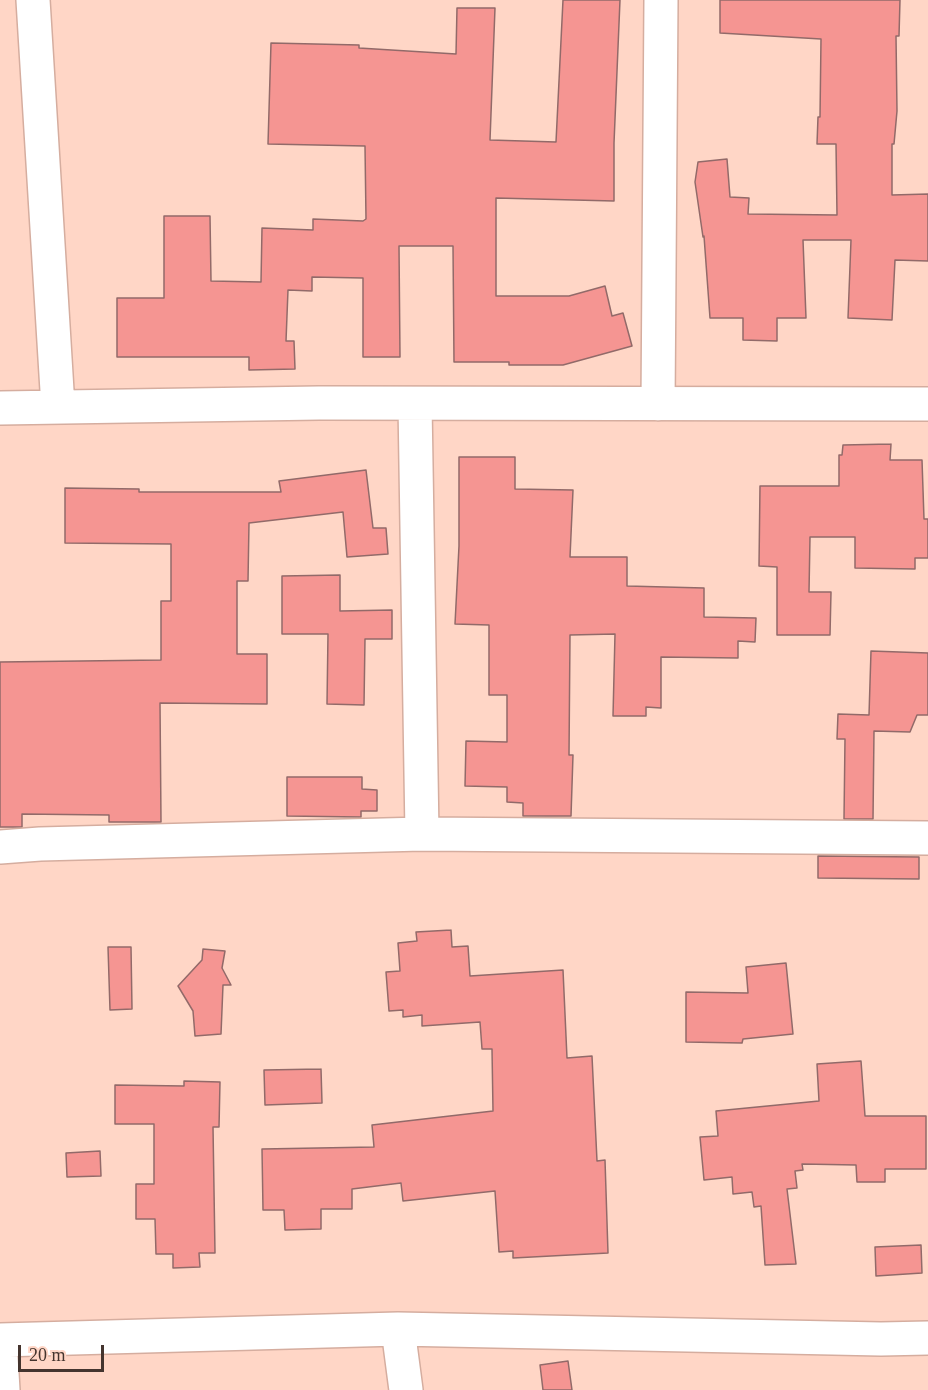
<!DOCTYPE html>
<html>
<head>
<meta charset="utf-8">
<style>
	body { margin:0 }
	#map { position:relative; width:928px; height:1390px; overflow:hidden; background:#ffd6c6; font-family:Georgia,serif }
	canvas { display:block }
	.scale { position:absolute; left:18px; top:1345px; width:86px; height:27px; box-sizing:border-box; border:3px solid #44342e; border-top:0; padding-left:8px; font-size:18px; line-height:21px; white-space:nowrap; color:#44342e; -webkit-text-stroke:4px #ffd6c6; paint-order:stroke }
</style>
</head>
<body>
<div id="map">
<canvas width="928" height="1390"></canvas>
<div class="scale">20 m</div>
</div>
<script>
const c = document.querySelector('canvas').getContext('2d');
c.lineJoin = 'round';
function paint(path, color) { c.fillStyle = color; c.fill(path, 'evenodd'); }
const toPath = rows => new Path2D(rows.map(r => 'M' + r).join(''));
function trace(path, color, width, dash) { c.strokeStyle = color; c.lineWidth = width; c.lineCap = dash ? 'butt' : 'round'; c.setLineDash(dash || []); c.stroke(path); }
const building = toPath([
	[563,0,620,0,614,143,614,201,496,198,496,296,569,296,605,286,612,316,623,313,632,346,563,365,509,365,509,362,454,362,453,246,399,246,400,357,363,357,363,278,312,277,312,291,288,290,286,341,294,341,295,369,249,370,249,357,117,357,117,298,164,298,164,216,210,216,211,281,261,282,262,228,313,230,313,219,363,221,366,219,365,146,268,144,271,43,359,45,359,48,456,54,457,8,495,8,490,140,556,142,563,0],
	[720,0,900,0,899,36,896,36,897,111,894,144,892,144,892,195,928,194,928,261,895,260,892,320,848,318,851,240,803,240,806,318,777,318,777,341,743,340,743,318,710,318,704,236,703,237,695,182,698,162,727,159,730,197,749,198,748,214,837,215,836,144,817,144,818,117,820,117,821,39,720,33,720,0],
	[891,444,890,460,922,460,924,519,928,519,928,558,915,558,915,569,855,568,855,537,810,537,809,592,831,592,830,635,777,635,777,567,759,566,760,486,839,486,839,455,842,455,843,445,891,444],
	[459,457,515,457,515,489,573,490,570,557,627,557,627,586,704,588,704,617,756,618,755,642,738,641,738,658,661,657,661,708,646,707,646,716,613,716,615,634,570,635,569,755,573,755,571,816,523,816,523,803,507,802,507,787,465,786,466,741,507,742,507,695,489,695,489,625,455,624,459,546,459,457],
	[366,470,373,528,386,528,388,554,347,557,343,512,249,523,248,581,237,581,237,654,267,654,267,704,160,703,161,822,109,822,109,815,22,814,22,827,0,827,0,662,161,660,161,601,171,601,171,544,65,543,65,488,139,489,139,492,281,492,279,481,366,470],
	[340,575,340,611,392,610,392,639,365,639,364,705,327,704,328,634,282,634,282,576,340,575],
	[871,651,928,653,928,715,917,715,910,732,874,731,873,819,844,819,845,739,837,739,838,714,869,715,871,651],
	[287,777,362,777,362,789,377,790,377,811,361,811,361,817,287,816,287,777],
	[818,856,919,857,919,879,818,878,818,856],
	[451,930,452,947,468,946,470,976,563,970,567,1058,592,1056,597,1161,605,1160,608,1253,513,1258,513,1251,499,1252,495,1191,403,1201,401,1183,352,1189,352,1209,321,1209,321,1229,285,1230,284,1210,263,1210,262,1149,374,1147,372,1125,493,1111,492,1049,482,1049,480,1022,422,1026,422,1015,403,1017,403,1010,389,1011,386,972,400,971,398,943,417,941,416,932,451,930],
	[108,947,131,947,132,1009,110,1010,108,947],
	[203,949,225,951,222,968,231,985,223,985,221,1034,195,1036,193,1011,178,986,202,960,203,949],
	[786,963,793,1034,743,1039,742,1043,686,1042,686,992,748,993,746,967,786,963],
	[861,1061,865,1116,926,1116,926,1169,885,1169,885,1182,857,1182,856,1165,802,1164,803,1170,795,1171,797,1188,787,1189,796,1264,765,1265,761,1206,754,1207,752,1192,733,1194,732,1177,704,1180,700,1137,718,1136,716,1111,819,1101,817,1064,861,1061],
	[321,1069,322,1103,265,1105,264,1070,321,1069],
	[184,1081,220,1082,219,1127,213,1127,215,1253,199,1253,200,1267,173,1268,173,1254,156,1254,155,1219,136,1219,136,1184,154,1184,154,1124,115,1124,115,1085,184,1086,184,1081],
	[100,1151,101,1176,67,1177,66,1153,100,1151],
	[921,1245,922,1273,876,1276,875,1247,921,1245],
	[568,1361,572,1390,543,1390,540,1365,568,1361]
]);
const minor = toPath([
	[33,0,58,407],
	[415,404,422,834],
	[658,404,661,0],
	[0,408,319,403,928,404],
	[0,847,40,844,422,834,928,838],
	[398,1329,406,1390],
	[0,1340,398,1329,881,1339,928,1338],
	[0,1340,3,1390]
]);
paint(building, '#f59592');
trace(building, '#926a69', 1.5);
trace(minor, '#d5ad9f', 36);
trace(minor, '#fff', 33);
</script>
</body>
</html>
